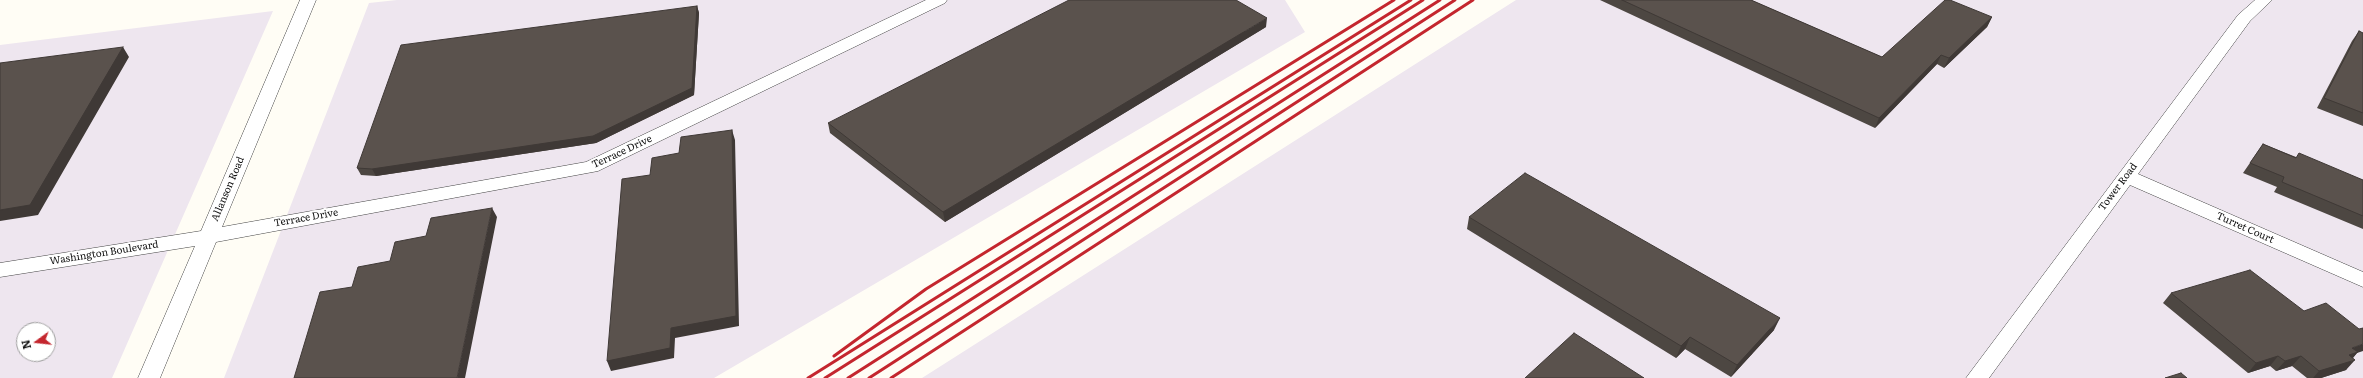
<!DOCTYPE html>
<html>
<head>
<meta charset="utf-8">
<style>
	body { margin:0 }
	#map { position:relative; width:2363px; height:378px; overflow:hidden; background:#fffdf5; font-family:Literata,serif }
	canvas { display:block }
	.north { position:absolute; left:16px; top:322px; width:40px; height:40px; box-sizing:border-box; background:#fff; border:1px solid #a0a0a0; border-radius:50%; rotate:255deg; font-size:11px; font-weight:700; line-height:16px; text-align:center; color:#111 }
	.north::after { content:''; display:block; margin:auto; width:14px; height:18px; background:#c4262e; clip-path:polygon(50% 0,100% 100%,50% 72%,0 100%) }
</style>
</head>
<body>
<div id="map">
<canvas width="2363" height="378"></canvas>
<div class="north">N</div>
</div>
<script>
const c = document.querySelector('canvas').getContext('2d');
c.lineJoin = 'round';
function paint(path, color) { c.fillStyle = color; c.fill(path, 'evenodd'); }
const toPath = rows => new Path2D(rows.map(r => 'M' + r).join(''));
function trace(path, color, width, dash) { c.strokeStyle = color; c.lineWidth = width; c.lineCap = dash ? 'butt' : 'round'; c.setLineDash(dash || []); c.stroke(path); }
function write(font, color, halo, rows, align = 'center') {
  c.font = font + ' Literata,serif'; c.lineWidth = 4; c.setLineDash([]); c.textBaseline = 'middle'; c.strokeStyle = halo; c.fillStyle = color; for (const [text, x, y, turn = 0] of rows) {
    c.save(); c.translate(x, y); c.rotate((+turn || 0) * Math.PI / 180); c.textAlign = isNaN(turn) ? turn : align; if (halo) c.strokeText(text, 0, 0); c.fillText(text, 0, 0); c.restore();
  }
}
const industrial = toPath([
	[397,0,1285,0,1305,32,714,378,224,378,369,3],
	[1516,0,2363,0,2363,378,922,378],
	[273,11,112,378,0,378,0,45],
	[24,330,48,330,48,354,24,354]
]);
const minor = toPath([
	[300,0,316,0,222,227,586,162,926,0,947,0,945,3,598,171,216,242,160,378,138,378,195,246,0,277,0,263,201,231,300,0],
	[2255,0,2272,0,2250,21,2138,174,2363,272,2363,287,2130,185,1989,378,1966,378,2238,15,2255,0]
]);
const rail = toPath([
	[834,356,926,289,1394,0],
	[808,378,1411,0],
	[825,378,1423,0],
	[848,378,1440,0],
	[869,378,1455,0],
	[891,378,1473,0]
]);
const wall = toPath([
	[1600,0,1751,0,1882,57,1992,17,1987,27,1944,68,1937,64,1875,128],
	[697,6,699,13,694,95,596,143,376,176,361,175,357,168],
	[1266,27,945,222,830,133,828,123],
	[2359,31,2363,33,2363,126,2317,108,2352,41],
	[2263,144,2296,157,2363,180,2363,229,2274,192,2277,187,2243,173],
	[1469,217,1774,330,1731,377,1685,349,1676,358,1467,229],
	[2171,293,2357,353,2353,358,2346,370,2321,378,2307,378,2292,366,2276,371,2270,366,2248,373,2163,303]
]);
const shadedWall = toPath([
	[697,6,699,13,694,95,596,143,376,176,372,169],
	[1992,17,1987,27,1944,68,1949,58],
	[1267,18,1266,27,945,222,943,212],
	[123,47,129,57,38,215,0,221,0,210],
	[1941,55,1937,64,1875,128,1879,118],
	[732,130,735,140,739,326,675,338,674,358,611,371,607,361,671,328],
	[492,208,497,217,465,378,457,378],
	[1780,318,1774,330,1731,377,1737,365],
	[1690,337,1685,349,1676,358,1681,346],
	[2363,344,2363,351,2357,353,2349,362,2355,360,2346,370,2321,378,2313,378,2319,371,2352,348],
	[2278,356,2270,366,2248,373,2256,363],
	[2301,356,2292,366,2276,371,2285,361]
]);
const building = toPath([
	[1069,0,1236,0,1267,18,943,212,828,123,1069,0],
	[1622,0,1751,0,1882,57,1945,0,1950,0,1992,17,1949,58,1941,55,1879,118,1622,0],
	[697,6,692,88,593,136,372,169,357,168,401,45,697,6],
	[2359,31,2363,33,2363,113,2324,98,2359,31],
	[123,47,30,205,0,210,0,63,123,47],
	[732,130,736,316,671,328,670,348,607,361,622,179,650,175,652,158,679,153,681,137,732,130],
	[2263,144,2296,158,2299,153,2363,180,2363,216,2282,182,2284,177,2250,163,2263,144],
	[1525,173,1780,318,1737,365,1690,337,1681,346,1469,217,1525,173],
	[492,208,457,378,294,378,320,292,352,287,358,267,390,261,395,242,426,236,431,218,492,208],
	[2250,270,2304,311,2326,303,2359,329,2363,328,2363,344,2352,348,2358,352,2349,355,2355,360,2319,371,2301,356,2285,361,2278,356,2256,363,2171,293,2250,270],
	[1574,333,1644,378,1525,378,1574,333],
	[2181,373,2187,378,2165,378,2181,373]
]);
const streetNames = [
	["Terrace Drive",622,152,-25],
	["Tower Road",2118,187,-53],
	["Allanson Road",228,189,-67],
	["Terrace Drive",306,218,-10],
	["Turret Court",2245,228,24],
	["Washington Boulevard",104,253,-9]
];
paint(industrial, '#eee6ef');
trace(minor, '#444', 1);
paint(minor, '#fff');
trace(rail, '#c4262e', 3);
paint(wall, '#4d4742');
paint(shadedWall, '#3f3936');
paint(building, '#5a524d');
trace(building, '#3f3936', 1);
write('10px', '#111', '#fff', streetNames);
</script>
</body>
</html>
